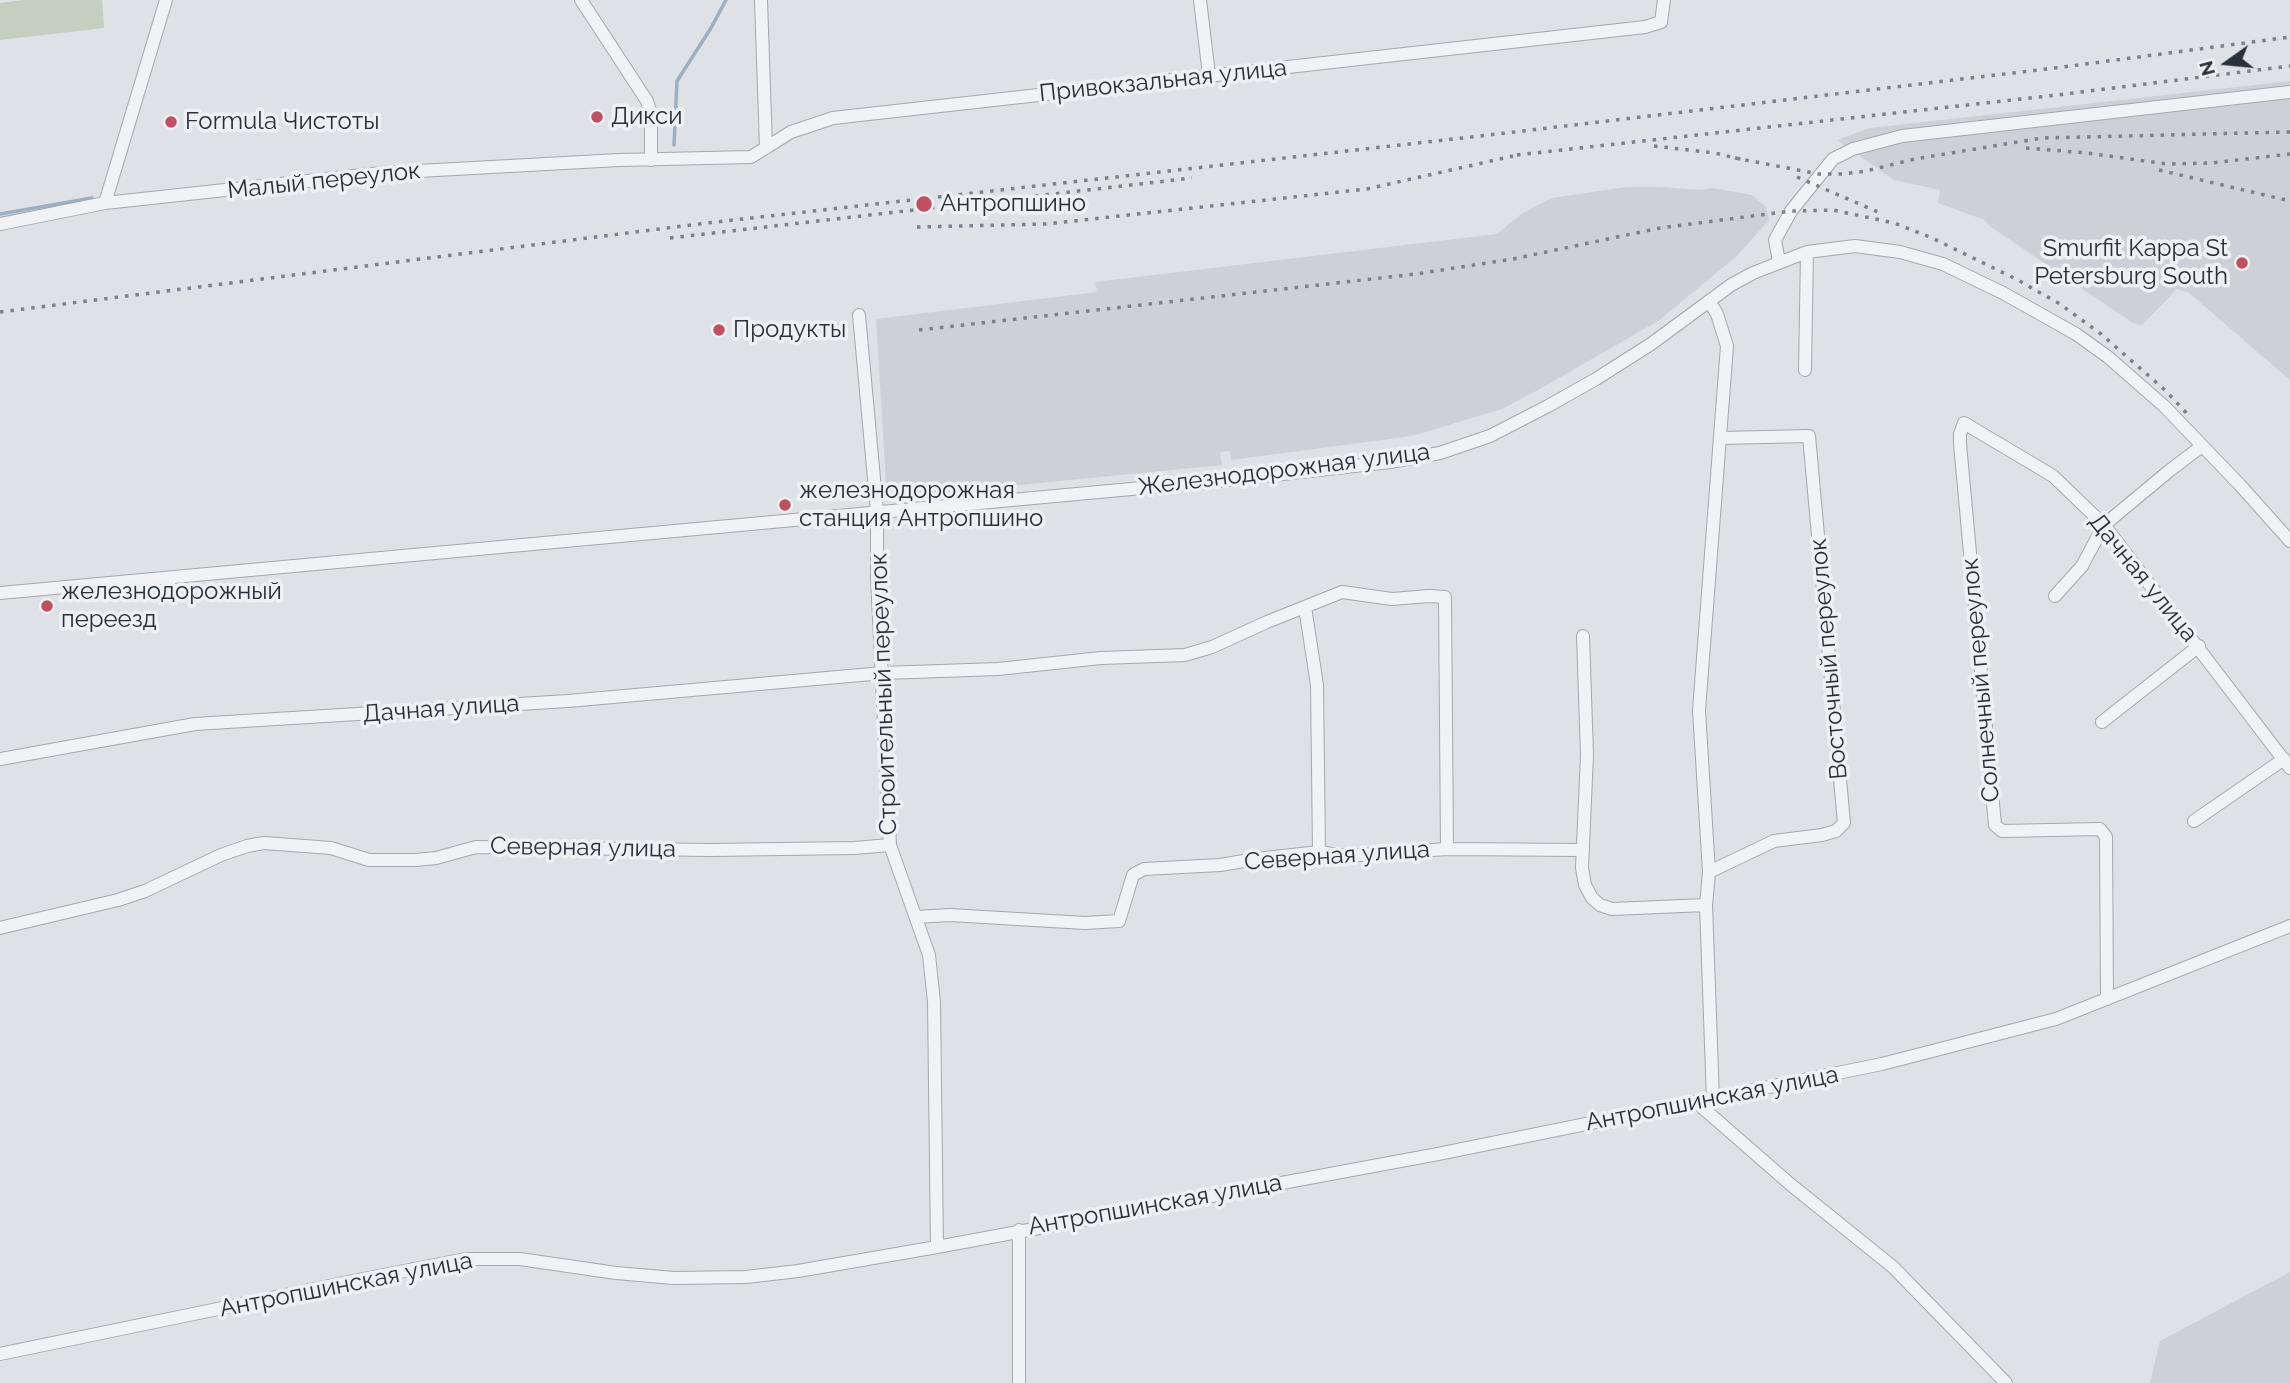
<!DOCTYPE html>
<html>
<head>
<meta charset="utf-8">
<style>
	body { margin:0 }
	#map { position:relative; width:2290px; height:1383px; overflow:hidden; background:#dee1e6; font-family:Raleway,sans-serif }
	canvas { display:block }
	.north { position:absolute; left:2192px; top:28px; width:70px; height:70px; -webkit-text-stroke:5px #eef0f4; paint-order:stroke; rotate:255deg; font-size:19px; font-weight:700; line-height:28px; text-align:center; color:#29303b }
	.north::after { content:''; display:block; margin:auto; width:24px; height:32px; background:#29303b; clip-path:polygon(50% 0,100% 100%,50% 72%,0 100%) }
</style>
</head>
<body>
<div id="map">
<canvas width="2290" height="1383"></canvas>
<div class="north">N</div>
</div>
<script>
const c = document.querySelector('canvas').getContext('2d');
c.lineJoin = 'round';
function paint(path, color) { c.fillStyle = color; c.fill(path, 'evenodd'); }
const toPath = rows => new Path2D(rows.map(r => 'M' + r).join(''));
function trace(path, color, width, dash) { c.strokeStyle = color; c.lineWidth = width; c.lineCap = dash ? 'butt' : 'round'; c.setLineDash(dash || []); c.stroke(path); }
function write(font, color, halo, rows, align = 'center') {
  c.font = font + ' Raleway,sans-serif'; c.lineWidth = 7; c.setLineDash([]); c.textBaseline = 'middle'; c.strokeStyle = halo; c.fillStyle = color; for (const [text, x, y, turn = 0] of rows) {
    c.save(); c.translate(x, y); c.rotate((+turn || 0) * Math.PI / 180); c.textAlign = isNaN(turn) ? turn : align; if (halo) c.strokeText(text, 0, 0); c.fillText(text, 0, 0); c.restore();
  }
}
const built = toPath([
	[2290,81,2290,380,2188,292,2177,289,2142,325,2133,323,1988,225,1985,220,1938,203,1940,190,1894,180,1837,140,1870,128],
	[1626,187,1661,187,1699,190,1713,188,1752,195,1766,207,1769,220,1737,256,1658,321,1538,390,1502,409,1412,436,1231,460,1230,451,1220,452,1222,465,899,497,886,482,876,319,1097,292,1095,282,1497,234,1521,214,1552,198],
	[2290,1272,2290,1383,2150,1383,2160,1341]
]);
const green = toPath([
	[23,0,102,0,104,28,0,40,0,3]
]);
const stream = toPath([
	[674,145,677,81,711,28,726,0],
	[0,214,92,198]
]);
const minor = toPath([
	[581,0,647,101,651,114,651,160],
	[761,0,766,148],
	[1200,0,1209,75],
	[105,203,166,0],
	[0,224,105,203,382,173,619,160,751,157,791,132,833,118,1645,27,1661,22,1664,0],
	[1779,261,1775,240,1791,211,1833,159,1853,149,1902,136,2290,92],
	[1709,301,1717,314,1727,346,1699,710,1709,872,1706,905,1713,1100],
	[859,315,877,511,877,578,890,845,929,955,934,1002,937,1247],
	[1805,370,1807,252],
	[0,593,1229,480,1390,462,1440,453,1490,436,1548,406,1596,379,1651,344,1731,285,1753,273,1807,252,1855,246,1900,252,1943,264,2003,293,2076,334,2108,357,2164,406,2240,485,2290,541],
	[2055,596,2082,566,2104,525,2169,471,2202,446],
	[1305,607,1317,685,1319,852],
	[1583,636,1587,755,1582,868,1585,885,1592,898,1600,905,1612,909,1706,905],
	[2102,722,2199,646],
	[0,759,195,724,568,701,883,673,998,669,1101,658,1185,655,1212,647,1267,622,1342,592,1392,599,1429,596,1445,597,1447,849],
	[2194,821,2284,759],
	[1709,872,1774,841,1822,835,1836,831,1844,823,1809,436,1721,438],
	[916,917,950,915,1085,923,1119,921,1133,875,1144,869,1220,865,1256,859,1319,852,1346,856,1447,849,1583,850],
	[0,928,118,900,145,891,221,855,247,846,264,843,331,848,369,860,415,860,436,858,476,847,711,850,854,848,890,845],
	[2107,999,2106,837,2100,829,2002,831,1995,825,1960,444,1960,434,1964,423,2053,476,2104,525,2290,768],
	[1696,1102,1790,1184,1893,1267,2006,1383],
	[1019,1230,1019,1383],
	[0,1354,358,1280,466,1259,520,1259,616,1273,674,1278,746,1277,798,1271,937,1247,1438,1154,1882,1064,2056,1019,2290,926]
]);
const rail = toPath([
	[1654,146,1715,153,1744,160],
	[2026,148,2087,153,2167,164,2211,163,2290,154],
	[1517,155,2057,95,2290,66],
	[1735,158,1819,174,1844,174,1866,171,1915,159,2042,138,2290,132],
	[2159,170,2290,201],
	[1797,177,1878,212],
	[917,227,1046,224,1367,189,1513,156],
	[670,238,1192,178],
	[0,312,707,223,1489,135,2055,68,2290,37],
	[919,330,1416,274,1513,259,1660,228,1791,211,1833,210,1894,223,1930,237,2016,279,2060,304,2101,334,2166,391,2191,418]
]);
const markers = [
	[597,117,7,"#bf5061"],
	[171,122,7,"#bf5061"],
	[924,204,9,"#bf5061"],
	[2242,263,7,"#bf5061"],
	[719,330,7,"#bf5061"],
	[785,505,7,"#bf5061"],
	[47,606,7,"#bf5061"]
];
const streetNames = [
	["Привокзальная улица",1163,81,-6],
	["Малый переулок",324,181,-6],
	["Железнодорожная улица",1284,470,-7],
	["Дачная улица",2143,578,51],
	["Восточный переулок",1829,659,-95],
	["Солнечный переулок",1981,680,-95],
	["Строительный переулок",884,694,-92],
	["Дачная улица",441,709,-4],
	["Северная улица",583,848,1],
	["Северная улица",1337,856,-4],
	["Антропшинская улица",1712,1099,-11],
	["Антропшинская улица",1155,1205,-10],
	["Антропшинская улица",346,1285,-11]
];
const poiNames = [
	["Дикси",611,117],
	["Formula Чистоты",185,122],
	["Антропшино",940,204],
	["Smurfit Kappa St",2228,249,"right"],
	["Petersburg South",2228,277,"right"],
	["Продукты",733,330],
	["железнодорожная",799,491],
	["станция Антропшино",799,519],
	["железнодорожный",61,592],
	["переезд",61,620]
];
paint(built, '#cdd1d7');
paint(green, '#c4cfc0');
trace(stream, '#9dafc3', 3.5);
trace(minor, '#a4a8af', 14);
trace(minor, '#f1f2f5', 12);
trace(rail, '#7a818e', 3.5, [3.5, 7]);
for (const [x, y, r, color] of markers) { const dot = new Path2D(); dot.arc(x, y, r, 0, 2 * Math.PI); c.fillStyle = color; c.fill(dot); trace(dot, '#eef0f4', 2.5); }
write('24px', '#29303b', '#eef0f4', streetNames);
write('24px', '#29303b', '#eef0f4', poiNames, 'left');
</script>
</body>
</html>
